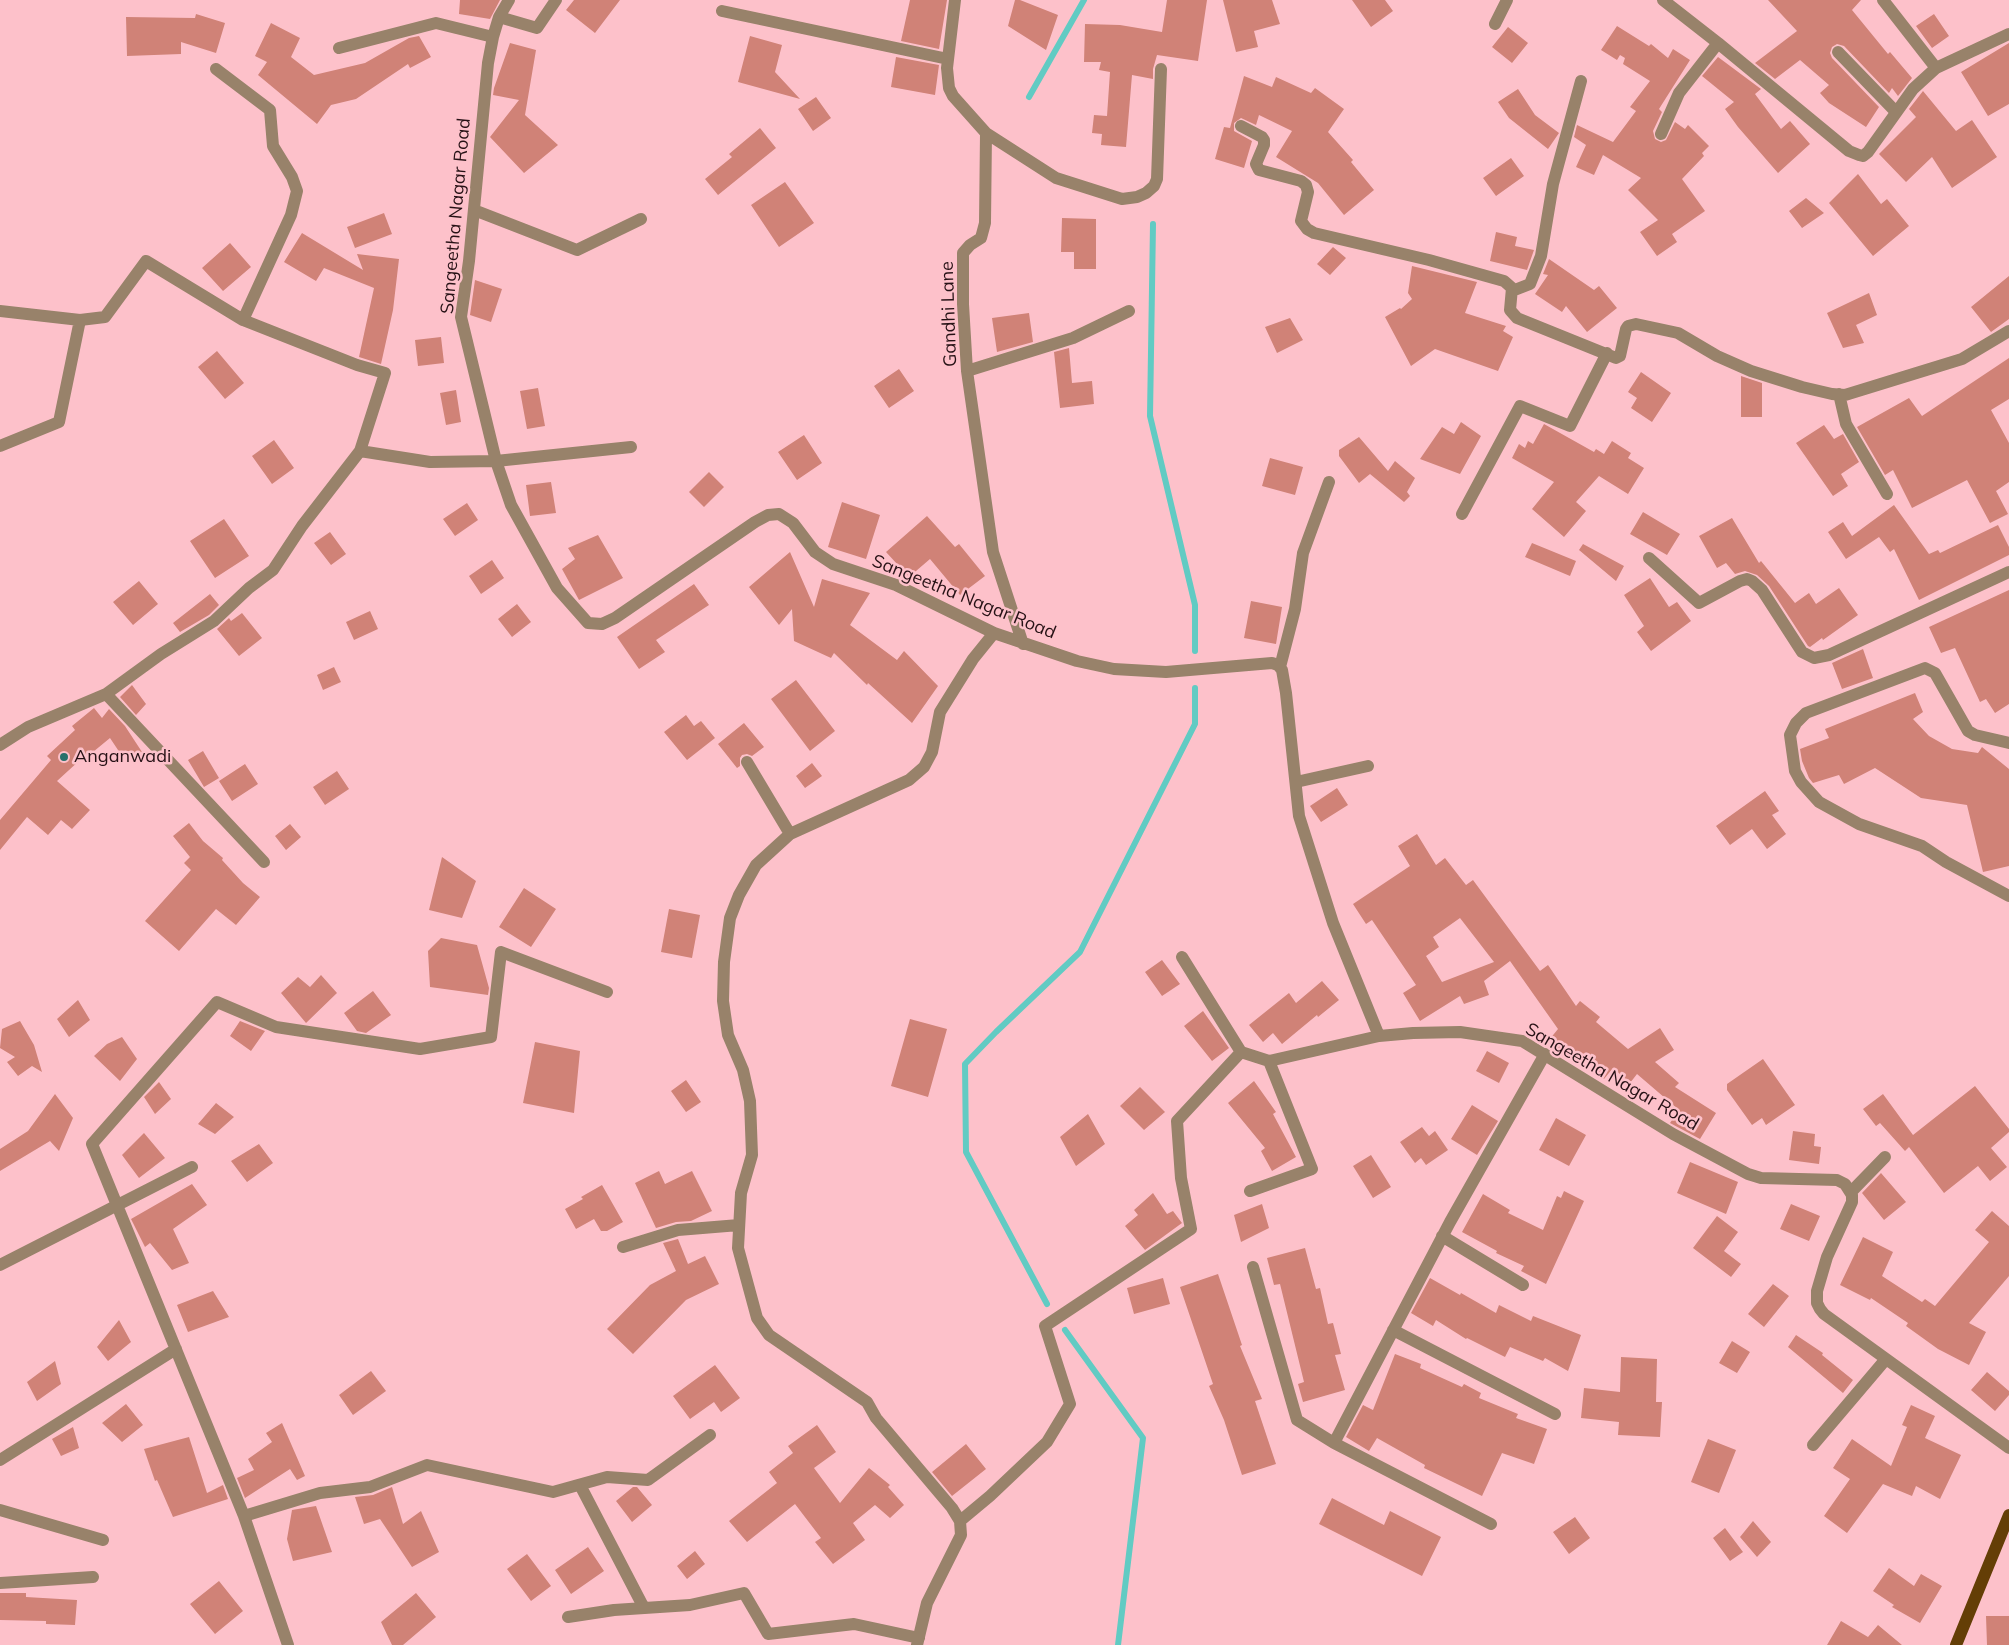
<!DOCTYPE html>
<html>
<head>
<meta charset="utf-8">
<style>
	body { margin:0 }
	canvas { display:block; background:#fdc1ca }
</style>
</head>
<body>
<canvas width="2009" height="1645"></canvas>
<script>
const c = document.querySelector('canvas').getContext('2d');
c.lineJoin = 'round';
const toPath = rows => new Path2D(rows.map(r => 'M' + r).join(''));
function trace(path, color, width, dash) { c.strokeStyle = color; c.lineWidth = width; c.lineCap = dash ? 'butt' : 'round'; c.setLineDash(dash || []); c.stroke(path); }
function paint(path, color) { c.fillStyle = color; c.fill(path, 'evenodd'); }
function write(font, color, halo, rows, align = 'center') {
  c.font = font + ' Mulish,sans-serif'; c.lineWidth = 5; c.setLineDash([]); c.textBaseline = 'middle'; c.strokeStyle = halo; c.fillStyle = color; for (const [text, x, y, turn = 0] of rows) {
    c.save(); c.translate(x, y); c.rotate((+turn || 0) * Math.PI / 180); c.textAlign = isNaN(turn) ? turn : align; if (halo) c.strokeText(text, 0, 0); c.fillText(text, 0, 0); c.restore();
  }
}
const stream = toPath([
	[1029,97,1084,0],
	[1153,224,1150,416,1195,605,1195,651],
	[1047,1304,966,1152,965,1064,996,1032,1080,952,1195,724,1195,688],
	[1065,1330,1143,1438,1118,1645]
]);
const building = toPath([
	[460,0,500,0,490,19,459,14],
	[574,0,620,0,595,33,566,10],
	[910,0,947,0,939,49,901,41],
	[1015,0,1020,0,1058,15,1046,50,1008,26],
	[1167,0,1207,0,1198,61,1157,55,1153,69,1153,79,1132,75,1126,147,1101,145,1102,134,1092,133,1094,115,1107,116,1110,72,1099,70,1101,62,1084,62,1085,24,1120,25,1162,32],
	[1223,0,1272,0,1280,24,1254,31,1258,47,1236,52],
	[1352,0,1385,0,1393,11,1371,27],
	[1768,0,1861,0,1852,10,1888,54,1890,52,1912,78,1898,96,1892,88,1889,93,1844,46,1837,44,1832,47,1830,53,1832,58,1879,107,1866,127,1829,103,1820,93,1829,85,1800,60,1775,79,1755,63,1797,31],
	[196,14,225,23,216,53,181,42,181,54,127,56,126,17,195,18],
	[1934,14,1949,36,1932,48,1916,26],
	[271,23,300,38,291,57,314,75,365,63,409,38,419,36,431,57,410,68,408,64,356,99,331,105,317,124,258,75,267,62,255,56],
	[1617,26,1649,46,1651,44,1668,58,1673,49,1690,60,1659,109,1662,112,1653,131,1655,139,1661,142,1666,140,1675,122,1685,129,1688,125,1709,146,1702,153,1704,156,1682,179,1705,211,1672,234,1677,242,1657,256,1640,232,1658,220,1628,190,1641,178,1603,155,1594,175,1576,167,1586,145,1574,137,1577,125,1613,142,1636,111,1630,107,1650,81,1623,64,1625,58,1620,55,1617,60,1601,50],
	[1508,27,1528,43,1512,63,1492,47],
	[750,36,782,45,775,72,800,99,738,82],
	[510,43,536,50,525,115,558,145,524,173,490,137,519,100,493,95,494,88],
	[2009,43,2009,104,1988,116,1961,72],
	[896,57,939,65,935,95,891,87],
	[1718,57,1761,89,1755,94,1781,129,1790,121,1810,144,1778,173,1738,127,1725,109,1734,102,1702,76],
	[1244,76,1272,87,1276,77,1311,93,1315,88,1344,109,1328,132,1353,160,1351,162,1374,190,1344,215,1318,183,1276,157,1292,131,1259,115,1256,125,1241,118,1234,123,1234,131,1252,141,1244,168,1215,159,1224,127,1230,128],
	[1518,89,1535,115,1559,133,1548,149,1509,118,1498,102],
	[1923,91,1956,131,1972,120,1997,157,1952,188,1932,157,1906,182,1879,154,1916,117,1909,109],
	[816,97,831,118,813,131,798,109],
	[760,128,776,148,718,195,705,179,732,157,729,154],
	[1511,158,1524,176,1496,196,1483,178],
	[1858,174,1881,204,1887,199,1909,226,1873,256,1829,203],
	[785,182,814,223,779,247,751,205],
	[1806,198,1824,213,1802,228,1789,211],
	[384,213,392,234,355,248,347,227],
	[1062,218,1096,219,1096,269,1074,269,1074,252,1061,252],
	[1496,232,1517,237,1515,246,1534,250,1527,270,1490,261],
	[302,233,363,270,357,254,399,259,393,310,381,364,359,357,374,288,324,268,316,281,284,262],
	[230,243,251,267,223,291,202,268],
	[1333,247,1346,258,1330,275,1317,264],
	[1549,259,1594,290,1599,286,1617,308,1587,332,1566,306,1562,312,1535,294,1548,275,1543,274],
	[1412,266,1477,282,1465,313,1506,326,1503,331,1513,337,1498,371,1435,349,1411,366,1385,317,1400,308,1401,309,1412,299,1408,293],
	[2009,276,2009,319,1991,332,1971,307],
	[475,280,502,289,491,322,470,315],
	[1869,293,1877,315,1856,325,1864,343,1843,348,1827,313],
	[1029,313,1033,342,997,352,992,318],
	[1290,318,1303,340,1277,353,1265,327],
	[441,337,444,363,418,366,415,340],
	[1069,348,1072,383,1092,381,1094,404,1060,408,1054,352],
	[217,351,244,383,225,399,198,367],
	[2009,358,2009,399,1991,410,2009,443,2009,482,1996,491,2008,514,1990,523,1967,480,1912,508,1893,470,1885,475,1857,427,1909,398,1922,416],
	[899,369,914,391,889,408,874,386],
	[1641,372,1671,393,1652,422,1631,408,1637,398,1628,392],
	[1741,376,1762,383,1762,417,1741,417],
	[538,388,545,426,527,429,520,391],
	[456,390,461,422,446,425,440,393],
	[1461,422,1481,436,1460,474,1420,459,1442,427,1454,434],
	[1544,424,1594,452,1596,449,1604,454,1612,441,1631,453,1628,458,1644,468,1628,494,1599,476,1576,502,1586,511,1564,537,1532,509,1554,482,1512,458,1519,444,1525,448,1528,441,1533,444],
	[1824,425,1834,439,1843,434,1859,462,1841,474,1848,486,1833,496,1796,443],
	[804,435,822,463,797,480,778,452],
	[1359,437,1388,471,1395,461,1415,478,1407,492,1410,496,1404,502,1370,474,1359,483,1339,456,1339,450],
	[274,440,294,468,272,484,252,456],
	[1270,458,1303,467,1295,495,1262,486],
	[709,472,724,487,704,507,689,492],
	[551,482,556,513,530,516,526,485],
	[842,502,880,515,866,559,828,547],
	[467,503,478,520,455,536,443,519],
	[1894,505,1929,554,1938,550,1940,553,1998,525,2009,547,2009,555,1919,600,1894,549,1890,552,1879,537,1846,559,1828,532,1843,522,1852,536],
	[1643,512,1680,534,1667,555,1630,534],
	[927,516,955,547,959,544,985,576,960,595,930,559,909,577,886,552],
	[1732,518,1759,563,1761,561,1795,603,1809,593,1816,604,1839,588,1858,615,1823,640,1822,638,1810,647,1808,646,1769,586,1757,575,1745,571,1735,574,1726,563,1717,568,1699,536],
	[224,519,249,556,215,578,190,541],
	[330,532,346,554,331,565,314,543],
	[598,535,623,578,579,600,562,569,575,559,568,548],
	[1532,543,1576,561,1570,576,1525,557],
	[1583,544,1624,566,1616,581,1579,550],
	[790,552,814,607,822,579,870,593,850,625,897,660,904,651,938,686,912,723,868,683,867,685,834,653,831,658,794,641,792,609,779,625,749,587],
	[492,560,504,578,481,594,469,576],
	[1650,578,1669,607,1677,602,1691,621,1651,651,1637,632,1644,626,1624,595],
	[139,581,158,604,133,625,113,602],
	[694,584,709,605,656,640,665,652,639,669,617,637],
	[2009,590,2009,704,1995,713,1986,699,1980,702,1955,648,1941,653,1929,627],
	[210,594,219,605,209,615,180,632,173,623],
	[1251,601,1282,607,1276,644,1244,638],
	[517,604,531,622,512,637,498,619],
	[370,611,378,629,354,640,346,622],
	[242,613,262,638,239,656,217,629,229,618,231,621],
	[1863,649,1873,678,1842,689,1832,663],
	[334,667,341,682,323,690,317,675],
	[796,680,835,731,810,751,771,699],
	[132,685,146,704,136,715,120,697],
	[1915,693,1923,712,1913,719,1929,736,1952,749,1978,753,1982,747,2009,769,2009,866,1983,872,1967,805,1921,798,1875,768,1844,784,1839,775,1813,783,1809,778,1802,761,1800,749,1829,738,1825,729],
	[94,708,102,718,109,709,125,726,142,752,126,762,110,738,93,752,91,750,57,781,90,810,72,829,61,820,48,835,27,817,0,850,0,820,51,760,47,756,75,730,72,726],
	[686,715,694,726,701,721,715,738,687,760,664,732],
	[744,723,764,747,752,756,747,754,742,755,740,758,740,766,737,768,718,744],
	[203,751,219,778,204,787,188,760],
	[812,763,822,776,805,788,796,776],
	[245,764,258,784,232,801,219,781],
	[337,771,349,789,325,805,313,787],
	[1337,788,1348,805,1321,822,1310,806],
	[1765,791,1779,811,1772,815,1786,834,1767,849,1752,829,1730,845,1716,826],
	[189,823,203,841,223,858,222,860,243,883,260,897,236,925,216,909,179,951,145,921,191,870,184,863,190,857,173,836],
	[290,824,301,837,286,850,275,836],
	[1417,834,1436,865,1445,858,1466,885,1473,880,1540,971,1548,965,1576,1006,1580,1001,1600,1017,1596,1022,1628,1049,1660,1028,1674,1050,1655,1062,1679,1083,1675,1087,1716,1113,1700,1139,1670,1123,1679,1110,1637,1074,1630,1083,1613,1068,1604,1079,1572,1052,1567,1059,1545,1045,1558,1029,1510,961,1484,981,1489,995,1464,1004,1460,996,1420,1021,1403,993,1416,985,1372,920,1366,924,1353,904,1410,866,1398,846],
	[1460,918,1494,962,1442,982,1426,956,1439,947,1433,937],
	[442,857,476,881,462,918,429,910],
	[524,888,556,909,531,947,499,927],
	[669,909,700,915,692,958,661,952],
	[441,938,477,945,489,988,488,995,430,987,428,951],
	[1162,960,1180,984,1162,996,1145,972],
	[321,975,337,993,306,1023,281,993,298,977,310,987],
	[1322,981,1339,1000,1318,1017,1317,1015,1282,1044,1273,1033,1263,1042,1249,1025,1289,993,1296,1003],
	[373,991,391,1015,366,1033,357,1031,344,1013],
	[78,1000,90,1020,69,1037,57,1019],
	[1203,1011,1229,1048,1212,1061,1184,1026],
	[910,1019,947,1029,928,1097,891,1086],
	[20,1021,34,1045,42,1072,32,1066,18,1076,7,1062,15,1057,0,1048,2,1029],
	[240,1021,265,1031,251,1051,230,1036],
	[122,1037,137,1059,120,1081,94,1056,107,1044],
	[535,1042,580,1051,574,1113,523,1103],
	[1487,1051,1509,1063,1499,1083,1476,1071],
	[1763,1059,1795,1105,1766,1125,1762,1118,1752,1125,1727,1090,1727,1084],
	[686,1080,701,1102,686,1112,671,1091],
	[1254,1081,1276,1112,1273,1114,1296,1157,1272,1171,1261,1151,1265,1148,1228,1103],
	[159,1082,171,1099,155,1114,144,1097],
	[1975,1086,2009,1129,2009,1132,1991,1148,2007,1167,1990,1181,1978,1166,1944,1193,1909,1147,1905,1151,1880,1123,1876,1126,1863,1109,1883,1094,1913,1135],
	[1140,1087,1165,1112,1144,1130,1120,1106],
	[55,1094,73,1118,59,1151,50,1141,0,1171,0,1149,28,1131],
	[216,1103,234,1117,215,1134,198,1124],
	[1472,1105,1498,1121,1477,1155,1451,1139],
	[1088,1114,1105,1144,1076,1166,1060,1137],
	[1556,1118,1586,1135,1569,1166,1539,1150],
	[1422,1127,1429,1136,1435,1131,1448,1150,1426,1165,1421,1158,1415,1163,1400,1142],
	[1793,1131,1815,1134,1814,1146,1821,1147,1819,1164,1789,1160],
	[144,1133,165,1158,139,1178,122,1155],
	[259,1144,273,1163,247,1182,231,1161],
	[1371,1155,1391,1187,1373,1198,1353,1166],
	[1690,1162,1738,1182,1726,1214,1677,1193],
	[659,1171,665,1184,692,1171,712,1211,691,1221,676,1222,656,1228,635,1183],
	[1881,1173,1906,1202,1884,1220,1862,1193],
	[192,1184,207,1205,173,1229,189,1263,172,1270,150,1243,145,1247,131,1219],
	[602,1185,623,1222,607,1231,601,1231,594,1219,576,1229,565,1209,583,1199,581,1197],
	[1564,1191,1584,1201,1546,1284,1521,1271,1524,1266,1496,1253,1497,1251,1462,1232,1483,1194,1510,1210,1508,1213,1543,1230,1557,1196,1561,1198],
	[1153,1193,1167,1214,1173,1211,1182,1223,1145,1250,1125,1226,1138,1215,1134,1210],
	[1262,1204,1269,1228,1241,1242,1234,1215],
	[1791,1204,1820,1216,1809,1241,1780,1229],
	[1992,1211,2009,1226,2009,1276,1969,1323,1986,1332,1969,1365,1938,1349,1906,1326,1908,1323,1871,1298,1870,1300,1840,1285,1863,1237,1893,1252,1882,1276,1922,1302,1925,1299,1935,1306,1989,1242,1975,1230],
	[1717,1216,1738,1232,1724,1251,1741,1264,1731,1277,1693,1248],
	[678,1239,688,1264,705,1256,719,1284,686,1300,633,1354,607,1329,650,1285,676,1271,663,1243],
	[1305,1248,1316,1289,1320,1288,1328,1324,1333,1323,1341,1354,1335,1355,1345,1390,1303,1402,1298,1384,1304,1382,1280,1284,1274,1285,1267,1258],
	[1218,1274,1242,1345,1240,1346,1262,1399,1255,1401,1276,1464,1242,1475,1224,1420,1209,1386,1213,1384,1180,1287],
	[1163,1278,1170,1304,1134,1314,1127,1288],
	[1430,1278,1460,1295,1461,1293,1496,1313,1499,1305,1531,1321,1533,1316,1581,1335,1568,1371,1545,1358,1543,1361,1510,1347,1505,1357,1467,1338,1466,1339,1436,1320,1433,1326,1411,1313],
	[1773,1284,1789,1296,1764,1327,1748,1314],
	[213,1291,229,1317,188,1332,177,1305],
	[119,1320,131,1342,108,1361,97,1347],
	[1796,1335,1823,1353,1822,1355,1853,1380,1843,1393,1788,1347],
	[1732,1341,1750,1352,1737,1373,1719,1363],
	[1395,1354,1421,1364,1420,1368,1462,1387,1464,1384,1481,1393,1479,1398,1518,1414,1516,1418,1547,1429,1534,1464,1502,1453,1482,1496,1424,1468,1425,1465,1377,1438,1369,1451,1346,1437,1363,1405,1373,1410],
	[1621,1357,1657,1359,1656,1402,1662,1402,1660,1437,1618,1435,1619,1422,1581,1418,1584,1388,1620,1392],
	[55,1361,61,1384,37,1401,27,1382],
	[715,1365,740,1398,721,1412,714,1402,690,1419,673,1396],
	[371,1371,386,1391,353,1415,339,1395],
	[1987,1372,2009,1391,2009,1395,1995,1411,1971,1390],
	[126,1404,143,1425,122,1442,102,1423],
	[1911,1405,1935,1416,1925,1438,1961,1455,1940,1499,1916,1486,1912,1496,1883,1484,1847,1533,1824,1516,1850,1479,1833,1468,1852,1439,1891,1466,1907,1427,1902,1425],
	[282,1423,305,1476,297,1480,290,1469,245,1498,237,1478,254,1470,248,1459,272,1442,266,1433],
	[817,1425,836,1452,814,1468,840,1503,869,1468,890,1485,888,1487,904,1505,890,1518,875,1505,853,1523,865,1540,833,1564,815,1542,821,1538,795,1504,747,1542,729,1521,777,1483,769,1472,793,1453,788,1446],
	[73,1427,79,1448,61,1456,52,1439],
	[189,1437,207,1493,223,1485,228,1499,173,1517,157,1480,155,1481,144,1449],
	[1708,1439,1736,1450,1719,1493,1691,1482],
	[966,1444,986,1469,952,1496,932,1472],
	[392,1487,403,1524,421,1511,439,1552,412,1567,380,1519,364,1524,355,1497,373,1495],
	[633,1487,637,1487,652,1505,632,1522,616,1501],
	[1332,1498,1384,1525,1390,1511,1441,1537,1422,1576,1319,1524],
	[316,1506,332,1552,293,1561,287,1539,292,1510],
	[1575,1517,1590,1538,1569,1554,1553,1532],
	[1753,1521,1771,1542,1757,1557,1740,1537],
	[1725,1528,1743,1552,1730,1561,1713,1538],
	[588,1547,604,1571,571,1594,555,1570],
	[695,1551,705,1564,687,1579,677,1566],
	[527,1554,551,1586,531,1601,507,1569],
	[1889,1568,1914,1586,1921,1574,1942,1586,1920,1623,1892,1607,1894,1605,1873,1591],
	[219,1581,243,1611,215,1634,190,1604],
	[0,1593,26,1593,26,1597,77,1600,75,1625,46,1624,46,1621,0,1620],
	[416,1593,436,1617,403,1645,392,1645,381,1622],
	[1986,1616,2009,1616,2009,1645,1987,1645],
	[1841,1621,1868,1637,1878,1625,1902,1645,1827,1645]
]);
const minor = toPath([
	[509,0,499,17,493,37,488,63,469,261,461,317,496,461,511,505,557,588,588,623,602,624,615,618,755,522,768,515,779,514,793,523,815,552,833,564,896,585,994,633,1077,661,1114,669,1166,672,1272,663,1278,665,1282,670,1286,693,1299,816,1333,923,1379,1036,1413,1033,1460,1032,1522,1041,1673,1134,1748,1174,1761,1178,1837,1180,1845,1184,1852,1195,1852,1202,1827,1257,1817,1291,1817,1303,1820,1309,1824,1314,2009,1448],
	[955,0,947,68,949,88,953,96,986,133,985,223,981,238,970,245,963,253,963,304,967,371,993,552,1023,644],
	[1663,0,1718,43,1849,151,1859,155,1863,156,1868,152,1913,89,1936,68,2009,34],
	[1883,0,1936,68],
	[722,11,948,59],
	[499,17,537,28,556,0],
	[1495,24,1507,0],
	[339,48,436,23,493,37],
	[1838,52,1896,112],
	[216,69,270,110,273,146,292,177,297,191,291,215,243,320],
	[1241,126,1262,137,1264,140,1264,145,1256,164,1259,170,1301,181,1306,185,1308,192,1301,221,1307,229,1314,233,1429,260,1504,281,1512,288,1510,310,1517,318,1616,358,1620,356,1626,329,1628,326,1636,324,1678,333,1717,356,1751,371,1802,387,1832,394,1845,395,1962,359,2009,331],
	[986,133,1056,178,1122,199,1137,197,1146,193,1154,186,1157,179,1161,69],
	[1661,134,1679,93,1718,43],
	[474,210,577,250,641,219],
	[1512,291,1530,284,1541,256,1553,184,1581,81],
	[0,311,80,320,105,317,146,261,243,320,357,365,385,373,360,451],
	[967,371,1073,338,1129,311],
	[1839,394,1846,424,1887,494],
	[0,446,59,422,80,320],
	[1462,514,1520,406,1570,426,1607,353],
	[1649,558,1699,603,1740,581,1747,579,1752,581,1762,590,1802,652,1814,658,1829,655,2009,572],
	[1280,667,1295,609,1303,553,1329,482],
	[106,694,264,862],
	[2009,743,1975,735,1968,731,1935,673,1925,668,1806,713,1796,723,1790,735,1795,771,1801,782,1819,802,1859,824,1922,846,1946,862,2009,896],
	[0,745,28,727,106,694,161,654,214,621,249,588,273,570,302,526,360,451,430,462,496,461,631,447],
	[747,762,790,834],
	[1296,782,1368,766],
	[1182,957,1241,1052,1269,1061,1312,1169,1250,1191],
	[1269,1061,1379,1036],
	[1851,1192,1885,1157],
	[1442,1236,1523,1285],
	[623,1247,678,1230,739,1225],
	[0,1265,192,1167],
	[1253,1267,1297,1420,1334,1443],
	[1393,1330,1555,1414],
	[1813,1445,1886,1359],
	[0,1460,176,1349],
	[580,1485,644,1608],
	[0,1510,103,1540],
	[244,1516,320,1493,370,1487,427,1465,553,1492,607,1477,648,1480,710,1435],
	[960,1521,990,1496,1047,1442,1070,1404,1045,1326,1191,1229,1181,1178,1177,1121,1241,1052],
	[1491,1524,1334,1443,1450,1222,1545,1054],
	[0,1583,93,1577],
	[568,1617,614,1610,690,1605,744,1593,768,1634,854,1624,919,1638],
	[288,1645,244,1516,92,1144,217,1002,276,1027,420,1049,491,1037,501,952,607,992],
	[917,1645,927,1603,961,1535,960,1521,952,1508,876,1418,867,1402,769,1335,757,1318,738,1248,741,1193,752,1155,750,1101,743,1070,728,1035,723,1001,724,962,730,918,739,895,756,865,790,834,909,780,924,767,932,752,940,712,973,659,994,633]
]);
const major = toPath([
	[1956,1645,2009,1515]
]);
const markers = [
	[64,757,5,"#27716b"]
];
const streetNames = [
	["Sangeetha Nagar Road",456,216,-85],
	["Gandhi Lane",949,314,-92],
	["Sangeetha Nagar Road",964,597,22],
	["Sangeetha Nagar Road",1612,1077,30]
];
const poiNames = [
	["Anganwadi",74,757]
];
trace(stream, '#61cbc3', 6);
paint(building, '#d08277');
trace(minor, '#98826a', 12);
trace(major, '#643e06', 12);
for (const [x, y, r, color] of markers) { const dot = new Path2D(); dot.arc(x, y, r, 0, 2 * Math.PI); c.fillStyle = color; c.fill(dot); trace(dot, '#fdc1ca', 2); }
write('18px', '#261115', '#fdc1ca', streetNames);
write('18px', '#261115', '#fdc1ca', poiNames, 'left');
</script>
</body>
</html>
